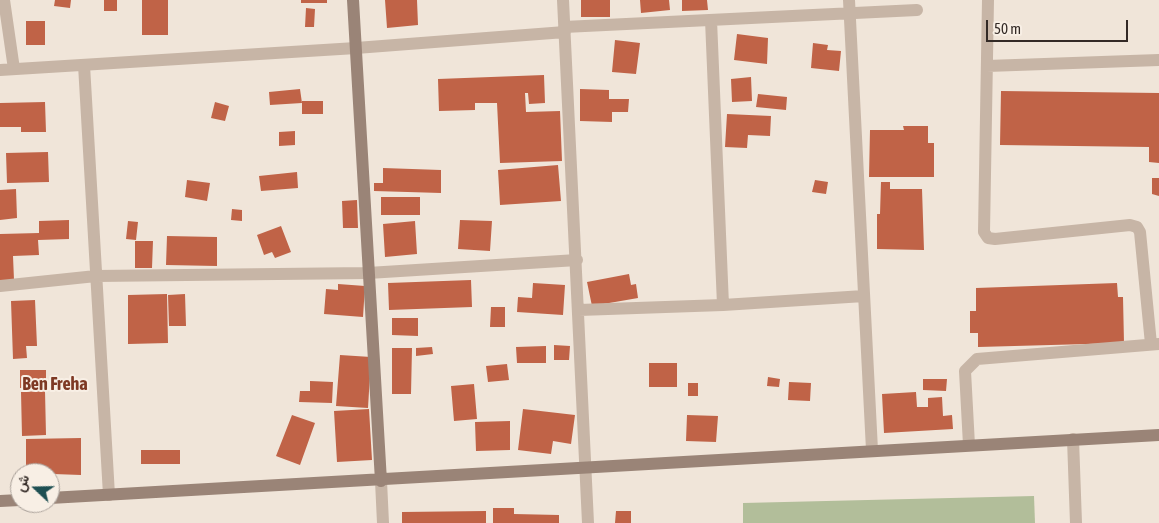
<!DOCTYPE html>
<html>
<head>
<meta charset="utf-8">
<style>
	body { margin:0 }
	#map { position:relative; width:1159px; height:523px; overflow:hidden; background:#f0e5d9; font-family:"Asap Condensed",Vazirmatn,sans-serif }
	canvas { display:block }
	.north { position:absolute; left:10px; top:463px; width:50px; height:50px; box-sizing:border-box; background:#f8efe5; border:1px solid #a9a099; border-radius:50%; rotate:291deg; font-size:14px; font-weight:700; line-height:20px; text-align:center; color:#332a26 }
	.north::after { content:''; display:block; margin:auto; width:18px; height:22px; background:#1e4f52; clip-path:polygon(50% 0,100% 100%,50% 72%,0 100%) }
	.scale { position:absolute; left:986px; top:20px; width:142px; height:22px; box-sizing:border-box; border:2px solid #332a26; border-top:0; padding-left:6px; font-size:15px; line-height:18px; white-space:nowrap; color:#332a26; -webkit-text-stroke:4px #f8efe5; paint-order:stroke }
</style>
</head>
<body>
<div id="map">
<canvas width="1159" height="523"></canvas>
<div class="north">ش</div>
<div class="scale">50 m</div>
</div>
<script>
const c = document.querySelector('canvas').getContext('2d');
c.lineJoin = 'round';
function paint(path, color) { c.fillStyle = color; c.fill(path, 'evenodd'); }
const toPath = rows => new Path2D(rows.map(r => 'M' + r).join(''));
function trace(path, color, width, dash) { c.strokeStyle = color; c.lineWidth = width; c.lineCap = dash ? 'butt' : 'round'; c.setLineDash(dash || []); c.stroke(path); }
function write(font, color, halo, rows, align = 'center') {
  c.font = font + ' "Asap Condensed",sans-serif'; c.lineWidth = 4; c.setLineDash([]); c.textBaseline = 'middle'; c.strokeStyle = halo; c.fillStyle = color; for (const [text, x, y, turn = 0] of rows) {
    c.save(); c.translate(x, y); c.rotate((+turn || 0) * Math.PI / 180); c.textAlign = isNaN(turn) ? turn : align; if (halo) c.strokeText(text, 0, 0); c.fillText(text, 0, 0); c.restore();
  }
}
const green = toPath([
	[1034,496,1035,523,743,523,743,503]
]);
const building = toPath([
	[55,0,71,0,70,8,54,6],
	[104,0,117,0,117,11,104,11],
	[142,0,168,0,168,35,142,35],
	[301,0,327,0,327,3,301,3],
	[385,0,417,0,418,25,387,28],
	[581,0,610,0,610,17,581,17],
	[640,0,669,0,670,10,641,13],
	[682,0,707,0,708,10,682,11],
	[306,8,315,9,314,27,305,27],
	[26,21,45,21,45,45,26,45],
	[737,34,768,38,767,64,734,60],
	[615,40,640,43,636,74,612,72],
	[813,43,828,45,827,50,841,51,839,71,811,68],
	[544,75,545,103,529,104,528,93,525,93,526,112,560,111,562,161,500,163,497,103,475,103,475,110,439,111,438,79],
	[751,77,752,101,732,102,731,79],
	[300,89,302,103,270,105,269,92],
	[580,89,609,90,609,99,629,99,628,112,612,112,612,122,580,121],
	[1001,91,1159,93,1159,163,1149,162,1149,147,1000,145],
	[758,94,787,97,786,110,756,107],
	[302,101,323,101,323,114,302,114],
	[45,102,46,132,21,132,21,127,0,127,0,103],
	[215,102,229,106,225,121,211,118],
	[727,114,771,116,770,136,748,135,747,148,725,147],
	[903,126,928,126,928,143,934,143,934,177,869,177,870,130,904,130],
	[295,131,295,145,279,146,279,132],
	[48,152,49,182,7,183,6,153],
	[558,165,561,201,500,205,498,170],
	[383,168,441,170,441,193,374,191,374,183,383,183],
	[297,172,298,188,261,191,259,176],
	[1152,178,1159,178,1159,196,1152,194],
	[187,180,210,183,207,201,185,197],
	[815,180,828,182,826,194,812,192],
	[881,182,890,182,890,189,922,189,924,250,877,249,877,214,880,214],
	[16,189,17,218,0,220,0,190],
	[381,197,420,197,420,215,381,215],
	[357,200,358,228,343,228,342,201],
	[232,209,242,210,242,221,231,220],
	[69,220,69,239,38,240,39,255,13,256,14,280,0,280,0,234,39,233,39,221],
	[460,220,492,221,490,251,458,249],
	[128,221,138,222,136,240,126,239],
	[415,221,417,254,385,257,383,224],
	[281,226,291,252,275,258,272,252,264,255,257,235],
	[167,236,217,237,217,266,166,265],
	[135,241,153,241,152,268,135,268],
	[629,274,631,285,636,284,638,298,592,306,587,282],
	[471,280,472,307,389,310,388,283],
	[533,283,565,285,563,315,517,312,518,297,532,298],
	[1117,283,1118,297,1123,297,1124,343,978,347,978,333,970,333,970,311,976,311,976,288],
	[338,284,365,286,363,317,324,314,326,289,338,290],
	[167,294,168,343,128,344,128,295],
	[185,294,186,326,169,326,168,295],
	[35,300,37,346,26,346,27,358,13,359,11,301],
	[491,307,505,307,505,327,490,327],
	[392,318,418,318,418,336,392,335],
	[554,345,570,346,569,360,554,360],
	[546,346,546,363,517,363,516,347],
	[432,347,433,354,416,356,416,348],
	[392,348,412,348,411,394,392,394],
	[340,355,371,357,368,408,336,406],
	[649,363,677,363,677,387,649,387],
	[507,364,509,380,488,382,486,366],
	[20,370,46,370,46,388,20,388],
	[768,377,780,379,779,387,767,386],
	[923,379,947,379,946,391,923,390],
	[310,381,333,382,332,403,299,402,300,391,310,391],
	[789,382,811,383,810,401,788,400],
	[688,383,698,383,698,396,688,396],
	[474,384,477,419,454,421,451,386],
	[45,391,46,435,22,436,21,392],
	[916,392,917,407,928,407,928,398,942,397,943,416,952,415,953,429,884,433,882,394],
	[369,409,372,460,337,462,334,411],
	[523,409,575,415,571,444,553,441,551,454,518,450],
	[292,415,315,423,300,465,276,456],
	[687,415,718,416,716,442,686,441],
	[510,421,510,450,476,451,475,422],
	[81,438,81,475,26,473,26,439],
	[141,450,180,450,180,464,141,464],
	[493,508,514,508,514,514,559,515,559,523,493,523],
	[486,511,486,523,402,523,402,512],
	[616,511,631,511,631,523,615,523]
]);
const street = toPath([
	[4,0,14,69],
	[563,0,588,523],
	[849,0,872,450],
	[988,0,984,232,988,238,995,239,1130,225,1137,227,1140,232,1151,344],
	[711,20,723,305],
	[564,27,917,10],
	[84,65,109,495],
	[987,66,1159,60],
	[0,70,356,48,565,32],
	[0,286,96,276,368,273,577,260],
	[579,310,723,305,864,296],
	[1073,439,1076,523],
	[969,445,965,371,977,359,1159,344],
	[381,481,383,523]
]);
const secondary = toPath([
	[353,0,381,481],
	[50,498,1159,435],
	[0,501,20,500]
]);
const districtNames = [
	["Ben Freha",55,384]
];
paint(green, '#b2be9a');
paint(building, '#c06347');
trace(street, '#c7b5a6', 12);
trace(secondary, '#9a8477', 12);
write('bold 18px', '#7e3924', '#f8efe5', districtNames);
</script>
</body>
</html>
